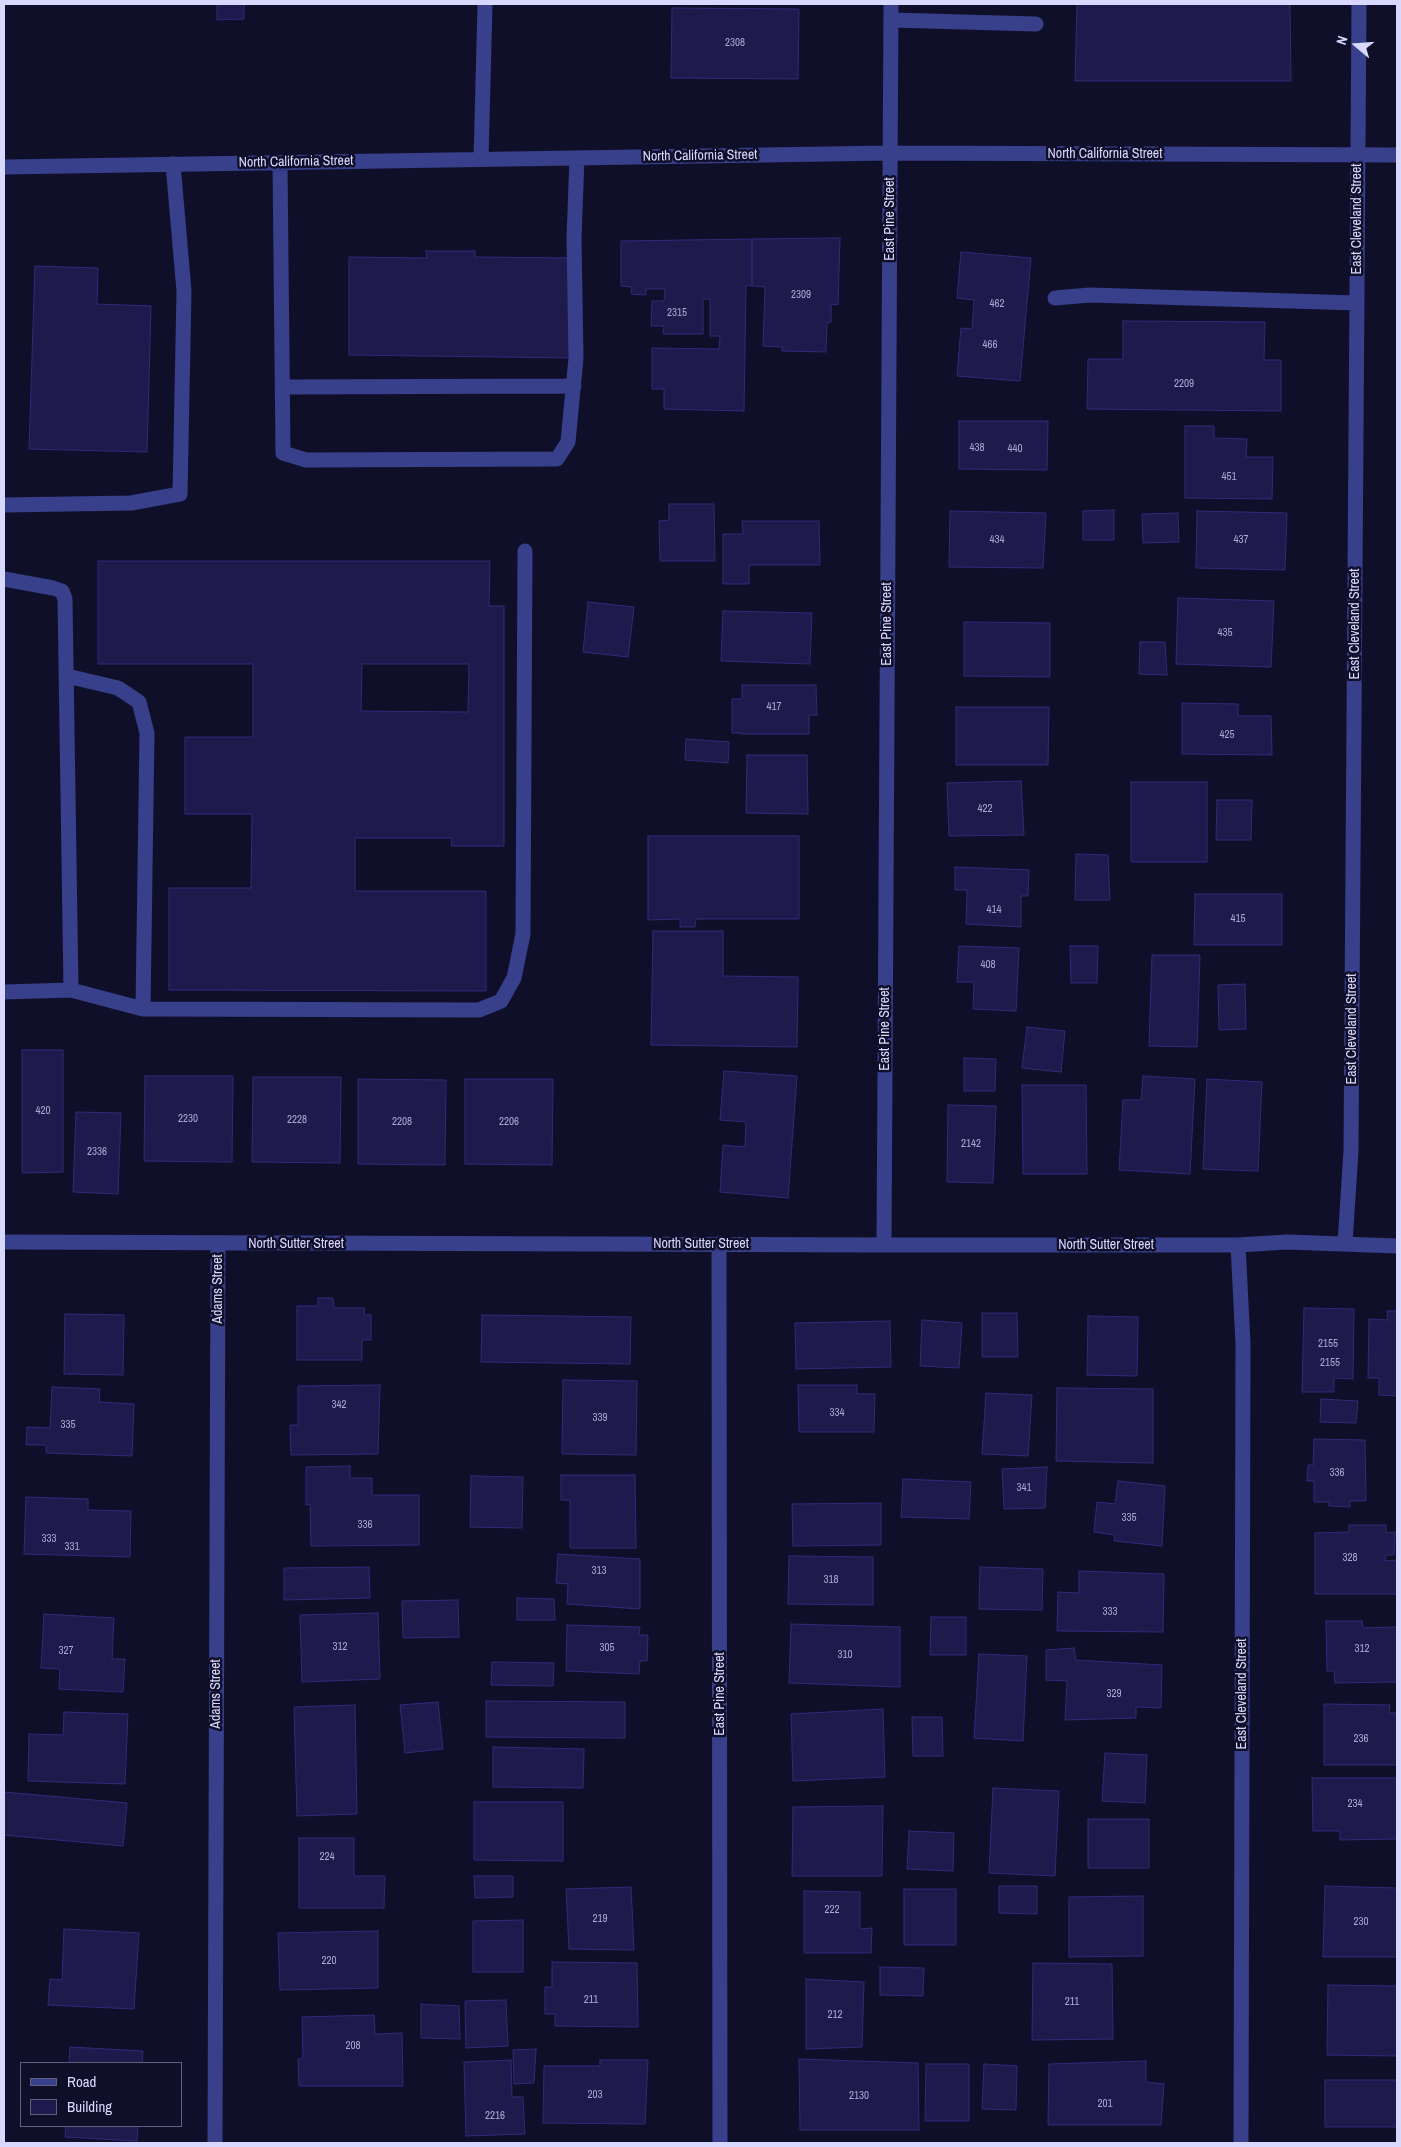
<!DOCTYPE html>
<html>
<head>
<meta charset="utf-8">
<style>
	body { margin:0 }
	#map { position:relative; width:1401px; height:2147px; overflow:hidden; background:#100f2a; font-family:"Archivo Narrow",sans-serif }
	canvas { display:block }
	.frame { position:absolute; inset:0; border:5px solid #d8d8ff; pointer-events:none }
	.legend { position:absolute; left:20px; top:2062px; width:162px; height:65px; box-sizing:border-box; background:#100f2a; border:1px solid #605f7f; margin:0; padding:6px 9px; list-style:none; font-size:15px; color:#d8d8ff }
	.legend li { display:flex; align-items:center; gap:10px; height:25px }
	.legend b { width:25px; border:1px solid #605f7f }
	.north { position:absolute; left:1331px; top:20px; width:50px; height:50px; -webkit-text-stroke:4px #100f2a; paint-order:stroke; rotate:288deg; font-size:14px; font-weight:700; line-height:20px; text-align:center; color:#d8d8ff }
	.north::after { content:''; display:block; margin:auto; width:18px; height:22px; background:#d8d8ff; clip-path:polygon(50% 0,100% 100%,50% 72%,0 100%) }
</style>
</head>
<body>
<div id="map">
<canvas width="1401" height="2147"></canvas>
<div class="frame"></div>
<ul class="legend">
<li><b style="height:6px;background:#383f8b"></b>Road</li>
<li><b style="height:14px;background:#1e1a4c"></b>Building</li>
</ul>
<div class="north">N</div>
</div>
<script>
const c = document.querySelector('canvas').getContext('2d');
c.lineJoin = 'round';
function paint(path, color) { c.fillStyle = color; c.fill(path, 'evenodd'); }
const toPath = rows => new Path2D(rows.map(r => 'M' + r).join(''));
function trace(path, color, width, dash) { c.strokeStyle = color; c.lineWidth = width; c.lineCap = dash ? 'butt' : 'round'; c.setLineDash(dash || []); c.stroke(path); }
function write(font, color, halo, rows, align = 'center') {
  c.font = font + ' "Archivo Narrow",sans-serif'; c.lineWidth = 5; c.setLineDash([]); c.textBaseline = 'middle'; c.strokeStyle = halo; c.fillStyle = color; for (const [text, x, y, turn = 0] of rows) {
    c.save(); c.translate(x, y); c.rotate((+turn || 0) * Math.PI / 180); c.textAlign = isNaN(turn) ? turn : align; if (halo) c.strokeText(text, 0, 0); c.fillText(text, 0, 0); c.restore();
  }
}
const building = toPath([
	[217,4,244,4,244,19,217,20,217,4],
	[1077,4,1290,4,1291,81,1075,81,1077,4],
	[672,8,799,9,798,79,671,78,672,8],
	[840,238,838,305,831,304,831,322,827,323,826,352,782,351,782,347,763,346,765,287,752,286,752,239,840,238],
	[752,239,752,286,746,285,744,411,664,409,664,389,652,389,652,348,719,349,720,336,710,336,710,299,703,299,703,334,663,334,664,326,651,326,652,301,664,301,665,289,646,289,646,295,631,294,632,287,621,286,621,241,752,239],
	[426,251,475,251,475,257,574,258,573,358,349,355,349,257,427,258,426,251],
	[961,252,1031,258,1020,381,957,376,961,328,972,329,974,300,957,298,961,252],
	[35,266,98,268,97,304,151,306,147,452,29,449,35,266],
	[1123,321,1265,322,1264,360,1281,360,1281,411,1087,409,1088,359,1123,359,1123,321],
	[959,421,1048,421,1047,470,959,469,959,421],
	[1185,426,1214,426,1214,438,1247,439,1246,457,1273,457,1272,499,1185,498,1185,426],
	[669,504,714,504,715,561,660,561,659,521,669,520,669,504],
	[1114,510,1114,540,1083,540,1083,511,1114,510],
	[950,511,1046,513,1043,568,949,567,950,511],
	[1197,511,1287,513,1285,570,1196,568,1197,511],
	[1178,513,1179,542,1143,543,1142,514,1178,513],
	[742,521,819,521,820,565,749,565,749,584,723,584,723,534,743,534,742,521],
	[98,561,490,561,489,606,504,606,504,846,451,846,452,838,355,838,355,891,486,891,486,991,169,990,169,888,251,888,252,814,185,814,185,737,253,737,253,664,98,664,98,561],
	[362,664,469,664,468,712,361,711,362,664],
	[1178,598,1274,601,1271,667,1176,664,1178,598],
	[588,602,634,607,628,657,583,652,588,602],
	[723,611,812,613,810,664,721,661,723,611],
	[964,622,1050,623,1050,677,964,676,964,622],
	[1140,642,1165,642,1167,675,1139,674,1140,642],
	[742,685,816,685,817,715,809,715,809,734,741,734,742,733,732,733,732,699,742,699,742,685],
	[1182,703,1238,704,1238,716,1271,716,1272,755,1182,754,1182,703],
	[956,707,1049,707,1048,765,956,765,956,707],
	[686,739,729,742,728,763,685,760,686,739],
	[747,755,807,755,808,814,746,813,747,755],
	[1021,781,1024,835,949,836,947,783,1021,781],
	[1131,782,1207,782,1207,862,1131,862,1131,782],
	[1217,800,1252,800,1251,840,1216,840,1217,800],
	[648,836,799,836,799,919,696,919,695,927,680,927,680,919,648,920,648,836],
	[1076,854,1108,855,1110,900,1075,900,1076,854],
	[955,867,1029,870,1028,896,1021,896,1021,927,966,924,967,890,955,890,955,867],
	[1195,894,1282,894,1282,945,1194,945,1195,894],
	[653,931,723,931,723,976,798,977,797,1047,651,1045,653,931],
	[959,946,1019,948,1016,1011,973,1009,974,982,957,982,959,946],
	[1070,946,1098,946,1097,983,1071,983,1070,946],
	[1152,955,1200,955,1197,1047,1149,1046,1152,955],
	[1245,984,1246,1029,1219,1030,1218,985,1245,984],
	[1027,1027,1065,1031,1061,1072,1022,1068,1027,1027],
	[22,1050,63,1050,63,1172,22,1173,22,1050],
	[964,1058,996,1059,995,1091,964,1091,964,1058],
	[724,1071,797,1076,788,1198,720,1192,723,1145,745,1147,746,1122,720,1120,724,1071],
	[145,1076,233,1076,232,1162,144,1161,145,1076],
	[1143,1076,1195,1079,1190,1174,1119,1170,1123,1100,1141,1100,1143,1076],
	[253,1077,341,1077,340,1163,252,1162,253,1077],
	[358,1079,446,1080,445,1165,358,1164,358,1079],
	[465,1079,553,1079,552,1165,465,1164,465,1079],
	[1207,1079,1262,1082,1258,1171,1203,1169,1207,1079],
	[1022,1085,1086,1085,1087,1174,1023,1174,1022,1085],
	[948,1105,996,1106,993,1183,947,1182,948,1105],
	[76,1112,121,1113,118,1194,73,1192,76,1112],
	[318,1298,333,1298,334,1308,365,1308,364,1315,371,1315,371,1340,362,1340,362,1360,297,1360,297,1306,318,1306,318,1298],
	[1304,1308,1354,1309,1353,1379,1334,1378,1334,1392,1302,1392,1304,1308],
	[1387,1311,1397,1311,1397,1396,1379,1395,1379,1378,1368,1378,1369,1319,1388,1320,1387,1311],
	[982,1313,1017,1313,1018,1357,982,1357,982,1313],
	[65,1314,124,1315,123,1375,64,1374,65,1314],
	[482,1315,631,1317,630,1364,481,1362,482,1315],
	[1088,1316,1138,1317,1137,1376,1087,1375,1088,1316],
	[922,1320,962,1323,959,1368,920,1366,922,1320],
	[890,1321,891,1367,796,1369,795,1323,890,1321],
	[563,1380,637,1381,636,1455,562,1454,563,1380],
	[380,1385,378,1454,291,1455,290,1425,298,1425,298,1386,380,1385],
	[798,1385,857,1385,857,1394,875,1394,874,1432,799,1432,798,1385],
	[52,1387,100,1389,99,1402,134,1404,132,1456,46,1453,46,1445,26,1445,27,1427,50,1428,52,1387],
	[1057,1388,1153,1389,1153,1463,1056,1461,1057,1388],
	[986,1393,1032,1395,1028,1456,982,1454,986,1393],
	[1321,1399,1358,1401,1356,1423,1320,1422,1321,1399],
	[1314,1439,1365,1440,1366,1501,1350,1501,1350,1507,1329,1506,1329,1502,1314,1502,1314,1481,1307,1481,1308,1465,1313,1465,1314,1439],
	[350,1466,350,1478,372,1478,372,1495,419,1495,419,1545,311,1546,310,1504,306,1505,306,1467,350,1466],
	[1047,1467,1045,1508,1004,1509,1002,1469,1047,1467],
	[561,1475,635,1475,636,1548,570,1548,570,1500,561,1500,561,1475],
	[471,1476,523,1477,522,1528,470,1527,471,1476],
	[903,1479,971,1482,969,1519,901,1517,903,1479],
	[1118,1481,1165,1486,1162,1546,1114,1541,1115,1535,1094,1532,1097,1502,1115,1504,1118,1481],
	[26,1497,88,1499,88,1510,131,1511,130,1557,24,1554,26,1497],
	[881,1503,881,1545,793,1546,792,1504,881,1503],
	[1349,1525,1386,1525,1386,1533,1395,1532,1394,1555,1386,1555,1385,1561,1397,1560,1397,1594,1315,1594,1315,1533,1349,1532,1349,1525],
	[558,1554,640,1559,640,1609,567,1604,568,1584,556,1583,558,1554],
	[789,1556,873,1557,873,1605,788,1604,789,1556],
	[369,1567,370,1598,284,1600,284,1568,369,1567],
	[980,1567,1043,1569,1042,1610,979,1609,980,1567],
	[1079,1571,1164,1574,1163,1632,1057,1631,1058,1592,1079,1593,1079,1571],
	[517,1598,554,1599,555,1620,517,1620,517,1598],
	[458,1600,459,1637,403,1638,402,1601,458,1600],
	[378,1613,380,1679,302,1682,300,1615,378,1613],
	[44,1614,114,1618,112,1659,125,1659,123,1692,59,1689,60,1669,41,1668,44,1614],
	[931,1617,966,1617,966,1655,930,1655,931,1617],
	[1326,1621,1362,1621,1363,1628,1397,1627,1397,1682,1335,1683,1334,1671,1327,1671,1326,1621],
	[791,1624,900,1627,900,1687,789,1683,791,1624],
	[567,1625,640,1627,639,1635,648,1635,647,1661,640,1661,639,1674,566,1671,567,1625],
	[1074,1648,1076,1660,1162,1665,1161,1708,1136,1707,1136,1718,1065,1720,1067,1681,1046,1680,1046,1650,1074,1648],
	[979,1654,1027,1656,1023,1741,974,1738,979,1654],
	[492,1662,554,1663,553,1686,491,1685,492,1662],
	[486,1701,625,1702,625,1738,486,1737,486,1701],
	[438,1702,443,1749,405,1753,400,1705,438,1702],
	[1324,1704,1390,1705,1389,1713,1397,1713,1397,1765,1324,1765,1324,1704],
	[355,1705,357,1814,297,1816,294,1707,355,1705],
	[883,1709,885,1777,793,1781,791,1714,883,1709],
	[64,1712,128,1714,125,1784,28,1781,29,1734,63,1735,64,1712],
	[912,1717,942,1717,943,1756,913,1756,912,1717],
	[493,1747,584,1749,583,1788,493,1787,493,1747],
	[1105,1753,1147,1755,1145,1803,1102,1801,1105,1753],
	[1312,1778,1397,1778,1397,1839,1340,1840,1340,1831,1313,1831,1312,1778],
	[993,1788,1059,1791,1055,1876,989,1873,993,1788],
	[4,1792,127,1803,123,1846,4,1835,4,1792],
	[474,1802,563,1802,563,1861,474,1860,474,1802],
	[883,1806,882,1876,792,1876,793,1807,883,1806],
	[1088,1819,1149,1819,1149,1868,1088,1868,1088,1819],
	[909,1831,954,1833,953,1871,907,1869,909,1831],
	[299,1838,354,1838,354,1876,385,1876,384,1908,299,1908,299,1838],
	[474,1876,513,1876,513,1897,475,1898,474,1876],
	[999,1886,1037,1886,1037,1914,999,1913,999,1886],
	[1325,1886,1397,1888,1397,1957,1323,1957,1325,1886],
	[631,1887,634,1950,569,1949,566,1889,631,1887],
	[904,1889,956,1889,956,1945,904,1945,904,1889],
	[804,1891,860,1892,860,1929,872,1928,871,1953,804,1953,804,1891],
	[1143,1896,1143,1956,1069,1957,1069,1897,1143,1896],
	[523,1920,523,1972,473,1972,473,1921,523,1920],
	[64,1929,139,1933,134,2009,48,2005,50,1979,62,1980,64,1929],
	[378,1931,378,1988,280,1990,278,1933,378,1931],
	[552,1962,637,1963,638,2027,555,2026,555,2014,545,2014,545,1987,552,1987,552,1962],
	[1033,1963,1112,1964,1113,2039,1032,2040,1033,1963],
	[880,1967,924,1968,923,1996,880,1995,880,1967],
	[806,1979,864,1982,862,2047,806,2049,806,1979],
	[1328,1985,1397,1986,1397,2056,1327,2055,1328,1985],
	[506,2000,508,2046,466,2048,465,2001,506,2000],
	[421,2004,459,2006,460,2039,421,2038,421,2004],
	[374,2015,375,2034,402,2033,403,2086,299,2086,298,2059,303,2058,302,2017,374,2015],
	[70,2047,143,2051,142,2063,69,2063,70,2047],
	[536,2049,534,2083,514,2084,513,2050,536,2049],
	[799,2059,918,2063,919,2130,800,2130,799,2059],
	[511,2060,512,2097,523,2097,525,2134,466,2136,464,2062,511,2060],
	[600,2060,648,2060,645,2124,543,2123,544,2066,600,2066,600,2060],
	[1146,2061,1146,2082,1164,2084,1161,2125,1048,2125,1049,2064,1146,2061],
	[926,2064,969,2064,969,2121,925,2121,926,2064],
	[984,2064,1017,2066,1016,2110,982,2109,984,2064],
	[1325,2080,1397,2080,1397,2127,1325,2127,1325,2080],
	[66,2126,138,2126,137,2141,65,2137,66,2126]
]);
const minor = toPath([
	[891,20,1036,24],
	[481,159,485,4],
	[280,163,283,453,306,460,557,459,568,442,576,358,574,238,577,158],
	[4,167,890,153,1397,155],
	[1055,298,1090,295,1357,303],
	[283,387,574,386],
	[4,505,131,503,180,494,184,291,173,164],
	[4,579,53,588,62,591,65,599,71,990],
	[67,676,118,688,139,702,147,733,143,1009],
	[4,992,71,990,143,1009,479,1010,501,1001,514,978,523,934,525,551],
	[4,1242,884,1245,1238,1245,1287,1242,1397,1246],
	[1345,1243,1351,1151,1359,4],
	[719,1244,720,2143],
	[884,1245,891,4],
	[1238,1245,1243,1343,1241,2143],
	[215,2143,218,1244]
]);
const numberNames = [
	["2308",735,43],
	["2309",801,295],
	["462",997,304],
	["2315",677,313],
	["466",990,345],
	["2209",1184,384],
	["438",977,448],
	["440",1015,449],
	["451",1229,477],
	["434",997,540],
	["437",1241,540],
	["435",1225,633],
	["417",774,707],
	["425",1227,735],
	["422",985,809],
	["414",994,910],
	["415",1238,919],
	["408",988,965],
	["420",43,1111],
	["2230",188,1119],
	["2228",297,1120],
	["2208",402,1122],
	["2206",509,1122],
	["2142",971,1144],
	["2336",97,1152],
	["2155",1328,1344],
	["2155",1330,1363],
	["342",339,1405],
	["334",837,1413],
	["339",600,1418],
	["335",68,1425],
	["336",1337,1473],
	["341",1024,1488],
	["335",1129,1518],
	["336",365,1525],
	["333",49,1539],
	["331",72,1547],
	["328",1350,1558],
	["313",599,1571],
	["318",831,1580],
	["333",1110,1612],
	["312",340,1647],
	["305",607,1648],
	["312",1362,1649],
	["327",66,1651],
	["310",845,1655],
	["329",1114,1694],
	["236",1361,1739],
	["234",1355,1804],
	["224",327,1857],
	["222",832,1910],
	["219",600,1919],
	["230",1361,1922],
	["220",329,1961],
	["211",591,2000],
	["211",1072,2002],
	["212",835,2015],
	["208",353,2046],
	["203",595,2095],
	["2130",859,2096],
	["201",1105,2104],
	["2216",495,2116]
];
const streetNames = [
	["North California Street",1105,154],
	["North California Street",700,156,-1],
	["North California Street",296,162,-1],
	["East Pine Street",890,219,-90],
	["East Cleveland Street",1357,219,-90],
	["East Pine Street",887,624,-90],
	["East Cleveland Street",1355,624,-90],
	["East Pine Street",885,1029,-90],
	["East Cleveland Street",1352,1029,-90],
	["North Sutter Street",296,1244],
	["North Sutter Street",701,1244],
	["North Sutter Street",1106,1245],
	["Adams Street",218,1289,-90],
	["Adams Street",216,1694,-90],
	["East Pine Street",720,1694,-90],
	["East Cleveland Street",1242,1694,-90]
];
paint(building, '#1e1a4c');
trace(building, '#302b79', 1);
trace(minor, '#383f8b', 15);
write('11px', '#aaa8d2', null, numberNames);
write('14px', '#d8d8ff', '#100f2a', streetNames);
</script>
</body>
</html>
